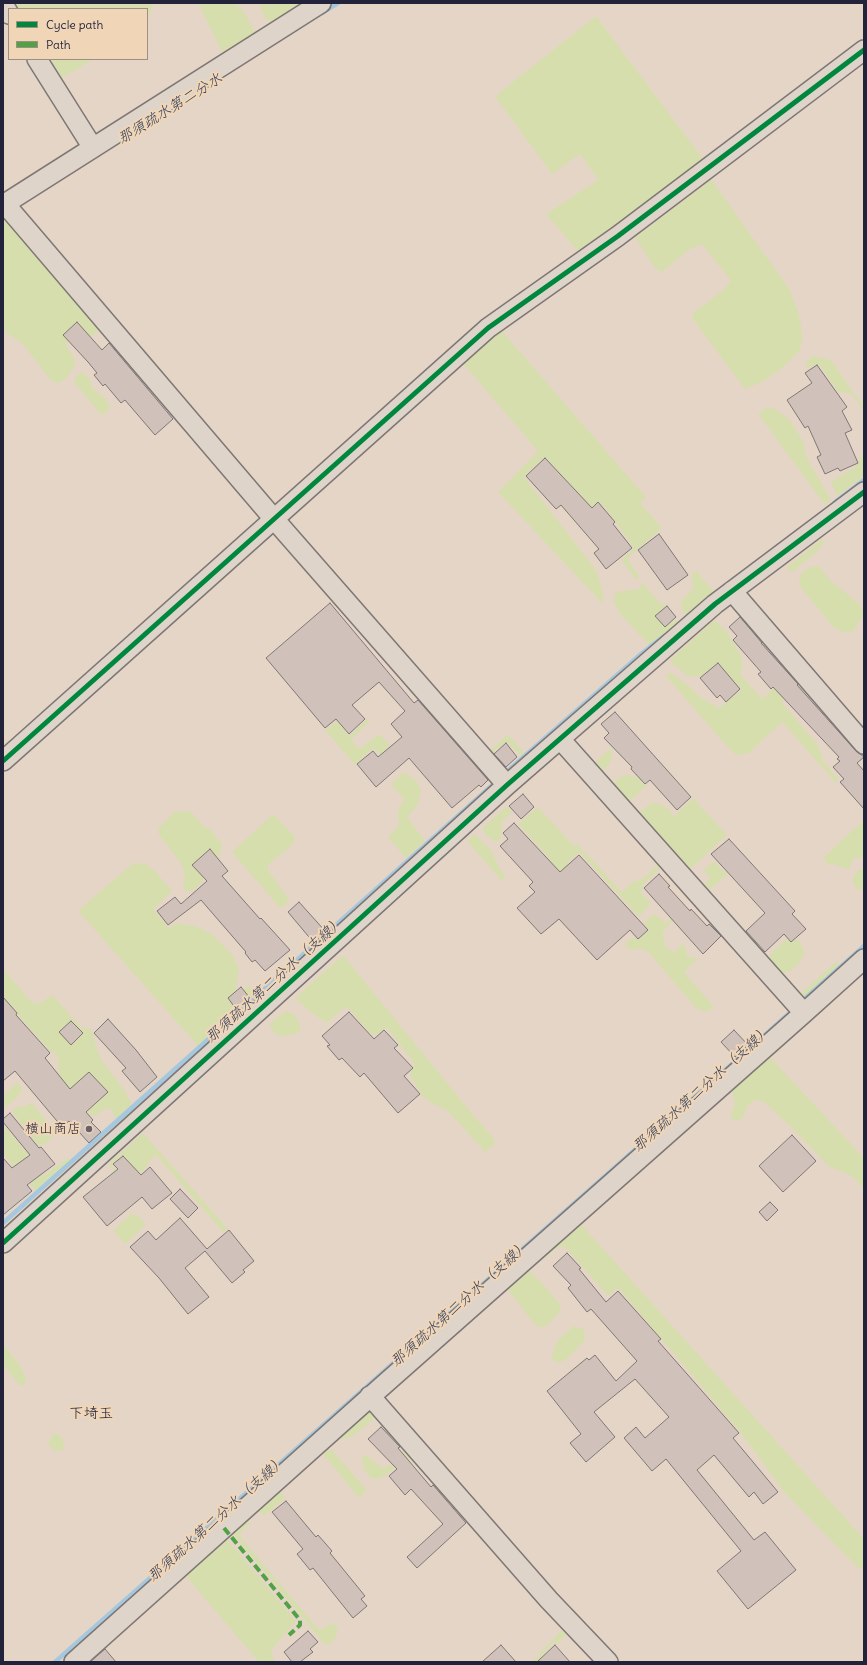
<!DOCTYPE html>
<html>
<head>
<meta charset="utf-8">
<style>
	body { margin:0 }
	#map { position:relative; width:867px; height:1665px; overflow:hidden; background:#e5d5c6; font-family:Delius,sans-serif }
	canvas { display:block }
	.frame { position:absolute; inset:0; border:4px solid #22223b; pointer-events:none }
	.legend { position:absolute; left:8px; top:8px; width:140px; height:52px; box-sizing:border-box; background:#f0d6b7; border:1px solid #9e8e85; margin:0; padding:5px 7px; list-style:none; font-size:12px; color:#22223b }
	.legend li { display:flex; align-items:center; gap:8px; height:20px }
	.legend b { width:20px; border:1px solid #9e8e85 }
</style>
</head>
<body>
<div id="map">
<canvas width="867" height="1665"></canvas>
<div class="frame"></div>
<ul class="legend">
<li><b style="height:5px;background:#00873e"></b>Cycle path</li>
<li><b style="height:5px;background:#50a245"></b>Path</li>
</ul>
</div>
<script>
const c = document.querySelector('canvas').getContext('2d');
c.lineJoin = 'round';
function paint(path, color) { c.fillStyle = color; c.fill(path, 'evenodd'); }
const toPath = rows => new Path2D(rows.map(r => 'M' + r).join(''));
function trace(path, color, width, dash) { c.strokeStyle = color; c.lineWidth = width; c.lineCap = dash ? 'butt' : 'round'; c.setLineDash(dash || []); c.stroke(path); }
function write(font, color, halo, rows, align = 'center') {
  c.font = font + ' Delius,"Klee One",sans-serif'; c.lineWidth = 4; c.setLineDash([]); c.textBaseline = 'middle'; c.strokeStyle = halo; c.fillStyle = color; for (const [text, x, y, turn = 0] of rows) {
    c.save(); c.translate(x, y); c.rotate((+turn || 0) * Math.PI / 180); c.textAlign = isNaN(turn) ? turn : align; if (halo) c.strokeText(text, 0, 0); c.fillText(text, 0, 0); c.restore();
  }
}
const green = toPath([
	[7,3,154,3,147,22,147,9,10,9],
	[198,3,234,3,243,10,255,32,222,52],
	[258,3,303,3,273,22,266,20],
	[596,16,704,160,578,251,546,214,598,180,580,154,552,174,496,98,500,92],
	[42,59,94,59,56,81],
	[711,179,790,290,798,311,801,325,802,342,799,351,787,364,764,381,745,389,692,318,693,313,723,290,731,281,702,244,690,249,662,272,655,268,635,238],
	[3,211,103,327,92,336,80,334,65,344,74,357,75,365,68,376,59,383,53,382,48,377,23,344,7,333,3,328],
	[501,330,646,497,640,503,662,528,627,559,640,577,636,580,621,560,634,548,604,506,588,511,572,502,577,492,544,457,524,477,596,570,602,589,604,601,602,603,498,492,538,451,461,361,474,347],
	[813,356,831,360,864,407,864,412,851,393,838,392,820,366,814,365,808,369,806,362],
	[82,372,89,378,93,389,105,398,109,404,109,409,104,414,100,414,74,382,77,375],
	[768,407,775,409,790,420,803,441,806,456,831,500,825,505,758,414],
	[864,451,864,476,837,496,831,482,855,467],
	[822,539,824,542,818,551,795,570,789,572,786,568],
	[819,566,831,581,857,602,862,608,863,615,853,632,842,632,833,627,799,585,800,575,807,568],
	[696,571,713,591,714,595,688,616,684,613,680,605,683,599,693,588,692,574],
	[643,583,657,600,666,607,655,617,671,623,676,619,679,623,650,646,620,614,614,602,615,593,621,591,639,589,640,586],
	[713,621,717,622,727,632,742,657,742,668,740,674,762,699,775,687,783,696,783,704,818,745,823,761,838,779,836,783,782,722,749,753,736,755,724,743,665,675,671,673,676,676,689,686,700,697,719,708,740,691,741,688,733,680,723,673,689,677,675,666,670,660],
	[367,719,369,722,351,740,359,749,379,734,390,745,380,755,373,748,355,765,325,730,337,721,349,736],
	[508,734,524,753,521,756,508,743,505,743,493,752,493,756,487,753],
	[611,748,612,759,601,775,592,765],
	[403,773,408,774,417,782,421,790,419,801,416,808,407,817,425,841,406,858,388,837,399,825,398,810,404,800,391,784],
	[626,775,637,777,646,786,627,804,611,786,621,776],
	[693,798,727,835,688,871,638,814,652,802,662,805,670,810,673,817],
	[507,806,512,812,502,822,501,838,497,842,487,837,482,828],
	[538,807,574,846,577,844,622,892,634,881,639,881,648,874,659,863,662,866,643,885,641,894,650,901,649,906,639,917,579,852,567,863,568,871,561,879,547,861,547,856,518,824],
	[184,811,192,813,202,825,211,830,222,844,220,854,209,866,202,882,194,890,186,892,183,885,185,874,180,862,159,835,158,829,174,812],
	[274,815,295,837,293,844,268,865,268,870,288,898,287,904,280,908,232,852,270,817],
	[864,820,864,855,861,858,854,858,850,868,846,869,835,865,834,863,829,866,823,858],
	[475,834,492,851,499,868,505,876,503,882,467,841],
	[744,854,747,857,708,891,768,957,765,960,701,888,710,879,704,870,714,861,724,872],
	[133,863,146,864,155,871,172,891,154,909,169,928,177,923,195,926,212,934,232,954,239,969,236,988,239,992,248,986,255,989,259,998,224,1030,216,1031,199,1047,78,911],
	[864,868,864,890,856,889,852,880,858,870],
	[653,914,662,919,665,924,670,919,674,919,662,933,665,941,664,945,673,953,682,944,686,948,687,957,694,957,698,959,684,972,714,1007,707,1012,697,1009,649,953,640,948,632,950,626,947,626,941,642,935,649,931,644,923],
	[792,938,799,941,805,953,799,963,791,971,786,973,777,972,770,963,769,956,776,948,784,941],
	[343,955,473,1115,495,1140,494,1145,485,1152,448,1111,431,1103,422,1096,410,1075,414,1063,387,1028,373,1036,346,1006,327,1023,313,1014,295,998],
	[837,961,839,965,802,998,800,994],
	[3,969,28,998,37,1005,52,995,82,1028,91,1029,94,1037,96,1047,101,1059,125,1091,134,1109,124,1118,115,1118,112,1110,107,1108,94,1116,83,1110,62,1084,58,1069,58,1056,48,1049,3,998],
	[286,1011,294,1014,299,1023,301,1031,295,1034,279,1036,272,1030,269,1024],
	[769,1056,864,1158,864,1189,852,1176,828,1166,797,1133,764,1102,755,1100,748,1105,743,1118,737,1121,732,1119,730,1117,735,1102,731,1089],
	[17,1083,21,1086,22,1091,15,1099,3,1109,3,1095],
	[32,1103,54,1130,53,1136,45,1144,39,1145,27,1156,43,1176,68,1158,71,1160,36,1191,3,1154,3,1124,25,1151,36,1142,12,1112,16,1107,25,1106],
	[143,1133,228,1229,223,1232,156,1155,150,1160,146,1168,131,1180,128,1164,123,1154,112,1165,128,1183,127,1185,108,1164],
	[132,1213,139,1217,146,1225,125,1244,113,1231],
	[578,1221,864,1539,864,1565,860,1570,784,1492,741,1433,618,1288,608,1296,564,1246,557,1248,544,1258,540,1257],
	[522,1270,529,1271,540,1281,559,1303,561,1311,545,1327,536,1326,507,1289,509,1281],
	[574,1326,584,1329,585,1340,568,1358,559,1363,552,1360,553,1352,558,1340],
	[3,1344,20,1365,26,1378,25,1385,20,1386,3,1365],
	[368,1407,431,1473,427,1477,409,1458,380,1479,371,1478,364,1470,362,1458,365,1454,384,1469,394,1462,405,1450,374,1418,361,1430,348,1438,340,1439,336,1437],
	[54,1433,61,1436,64,1443,63,1450,54,1451,48,1444],
	[328,1450,332,1450,367,1490,359,1498,323,1454],
	[278,1489,285,1497,283,1500,269,1512,263,1515,258,1512,257,1507],
	[245,1518,249,1520,249,1524,239,1535,314,1624,320,1630,332,1623,338,1628,336,1638,326,1646,231,1531],
	[225,1537,294,1619,295,1622,271,1651,275,1662,259,1662,184,1574],
	[564,1628,568,1633,557,1644,554,1642,541,1656,541,1662,532,1662,538,1656,540,1652]
]);
const stream = toPath([
	[322,13,338,3],
	[835,502,864,480],
	[503,775,641,654,664,636],
	[801,1002,864,946],
	[755,1044,794,1009],
	[3,1223,498,780],
	[55,1662,749,1049]
]);
const building = toPath([
	[77,322,102,350,109,343,173,419,155,435,125,400,121,403,105,384,103,386,94,375,97,373,88,362,63,335,77,322],
	[817,365,847,407,842,411,852,430,845,433,858,463,840,471,838,468,825,474,817,457,821,455,808,426,805,428,787,400,812,383,805,373,817,365],
	[545,458,592,508,598,502,615,522,613,524,632,548,606,569,594,553,599,549,561,505,556,509,526,476,545,458],
	[659,534,688,575,667,590,638,550,659,534],
	[330,603,414,703,418,700,488,780,481,787,479,785,452,808,409,758,376,787,357,764,373,751,378,757,402,737,391,724,405,711,379,682,352,705,365,719,349,734,336,719,325,728,266,658,330,603],
	[667,606,676,617,665,627,655,616,667,606],
	[740,617,762,643,761,643,798,684,797,685,856,751,864,757,857,763,864,771,864,809,840,782,844,779,833,767,840,761,837,759,839,757,773,687,771,689,758,674,761,672,733,640,737,636,729,627,740,617],
	[718,663,740,689,726,702,720,695,717,698,700,678,718,663],
	[615,712,691,797,677,810,650,780,645,784,631,769,632,767,604,738,609,733,601,724,615,712],
	[506,743,517,757,506,767,494,754,506,743],
	[523,794,534,807,521,819,509,806,523,794],
	[514,823,560,872,579,855,648,930,638,939,630,930,597,960,559,919,541,934,517,908,535,892,529,886,533,882,500,846,508,839,503,833,514,823],
	[729,839,795,911,792,914,806,929,791,942,784,934,765,952,746,931,765,913,711,854,729,839],
	[210,849,228,871,222,876,260,919,261,918,290,950,265,971,255,960,252,962,245,953,246,952,201,900,168,925,157,911,175,897,181,904,207,881,192,865,210,849],
	[659,874,670,886,668,887,690,911,691,909,707,926,709,924,721,936,703,954,644,888,659,874],
	[299,902,326,932,314,943,288,912,299,902],
	[241,987,250,998,236,1009,228,998,241,987],
	[3,997,17,1013,16,1015,50,1053,45,1058,70,1089,89,1072,108,1092,86,1112,93,1120,91,1122,101,1132,89,1143,69,1121,62,1127,15,1071,3,1081,3,997],
	[349,1012,374,1039,384,1030,398,1045,394,1048,413,1068,404,1076,420,1094,398,1113,364,1073,360,1077,342,1058,339,1060,327,1046,330,1045,322,1036,349,1012],
	[108,1019,136,1050,157,1077,140,1092,122,1071,126,1068,94,1033,108,1019],
	[71,1021,83,1033,71,1045,59,1032,71,1021],
	[734,1030,748,1045,735,1057,721,1042,734,1030],
	[10,1113,39,1148,41,1147,55,1164,27,1185,32,1191,3,1215,3,1158,12,1168,30,1155,3,1122,3,1119,10,1113],
	[792,1135,816,1161,783,1192,759,1166,792,1135],
	[123,1156,141,1175,150,1167,172,1193,152,1209,142,1197,107,1226,83,1197,118,1169,113,1164,123,1156],
	[180,1189,198,1208,188,1218,170,1199,180,1189],
	[770,1202,778,1210,767,1221,759,1212,770,1202],
	[180,1218,207,1249,229,1230,254,1261,243,1270,245,1272,232,1283,205,1251,185,1268,209,1297,188,1314,159,1278,130,1247,148,1231,156,1240,180,1218],
	[567,1253,581,1268,579,1269,606,1302,618,1291,661,1339,658,1341,739,1433,733,1438,778,1492,763,1504,754,1492,749,1497,714,1455,697,1470,754,1540,765,1532,796,1570,748,1609,717,1571,741,1551,666,1459,652,1471,624,1438,636,1427,645,1438,669,1417,635,1379,594,1412,615,1437,586,1462,570,1443,581,1434,547,1391,587,1358,589,1360,595,1355,616,1381,637,1361,591,1309,587,1312,568,1288,571,1285,553,1266,567,1253],
	[381,1427,400,1447,398,1448,431,1487,433,1485,466,1523,417,1568,407,1557,443,1524,411,1489,405,1495,389,1476,397,1469,368,1439,381,1427],
	[286,1501,316,1537,318,1535,332,1551,330,1553,365,1596,361,1599,367,1606,353,1618,313,1568,310,1570,297,1554,303,1549,272,1512,286,1501],
	[308,1631,318,1642,310,1649,313,1652,300,1662,292,1662,284,1652,308,1631],
	[501,1645,516,1662,482,1662,501,1645],
	[555,1645,570,1662,537,1662,555,1645],
	[105,1649,116,1662,90,1662,105,1649]
]);
const minor = toPath([
	[3,4,9,14],
	[37,59,93,148],
	[5,204,274,519,507,785],
	[3,205,321,3],
	[732,591,864,744],
	[560,739,804,1013],
	[3,761,488,328,618,236,864,50],
	[3,1243,507,785,715,604,864,492],
	[370,1396,549,1600,608,1662],
	[74,1662,379,1389,804,1013,864,959]
]);
const quiet = toPath([
	[224,1528,300,1620,300,1625,289,1635]
]);
const cycleway = toPath([
	[3,761,488,328,618,236,864,50],
	[3,1243,507,785,715,604,864,492]
]);
const markers = [
	[89,1129,4,"#66616c"]
];
const poiNames = [
	["横山商店",81,1129]
];
const waterNames = [
	["那須疏水第二分水",170,109,-32],
	["那須疏水第二分水（支線）",275,980,-42],
	["那須疏水第二分水（支線）",702,1089,-42],
	["那須疏水第二分水（支線）",460,1304,-42],
	["那須疏水第二分水（支線）",217,1519,-42]
];
const neighbourhoodNames = [
	["下埼玉",91,1414]
];
paint(green, '#d7deae');
trace(stream, '#a5c8de', 4.5);
paint(building, '#d1c1bb');
trace(building, '#7e7775', 1);
trace(minor, '#7e7775', 22);
trace(minor, '#ded4c9', 19);
trace(quiet, '#50a245', 4, [8, 4]);
trace(cycleway, '#00873e', 5);
for (const [x, y, r, color] of markers) { const dot = new Path2D(); dot.arc(x, y, r, 0, 2 * Math.PI); c.fillStyle = color; c.fill(dot); trace(dot, '#f0d6b7', 1.5); }
write('14px', '#22223b', '#f0d6b7', poiNames, 'right');
write('italic 15px', '#37425e', '#f0d6b7', waterNames);
write('15px', '#22223b', '#f0d6b7', neighbourhoodNames);
</script>
</body>
</html>
